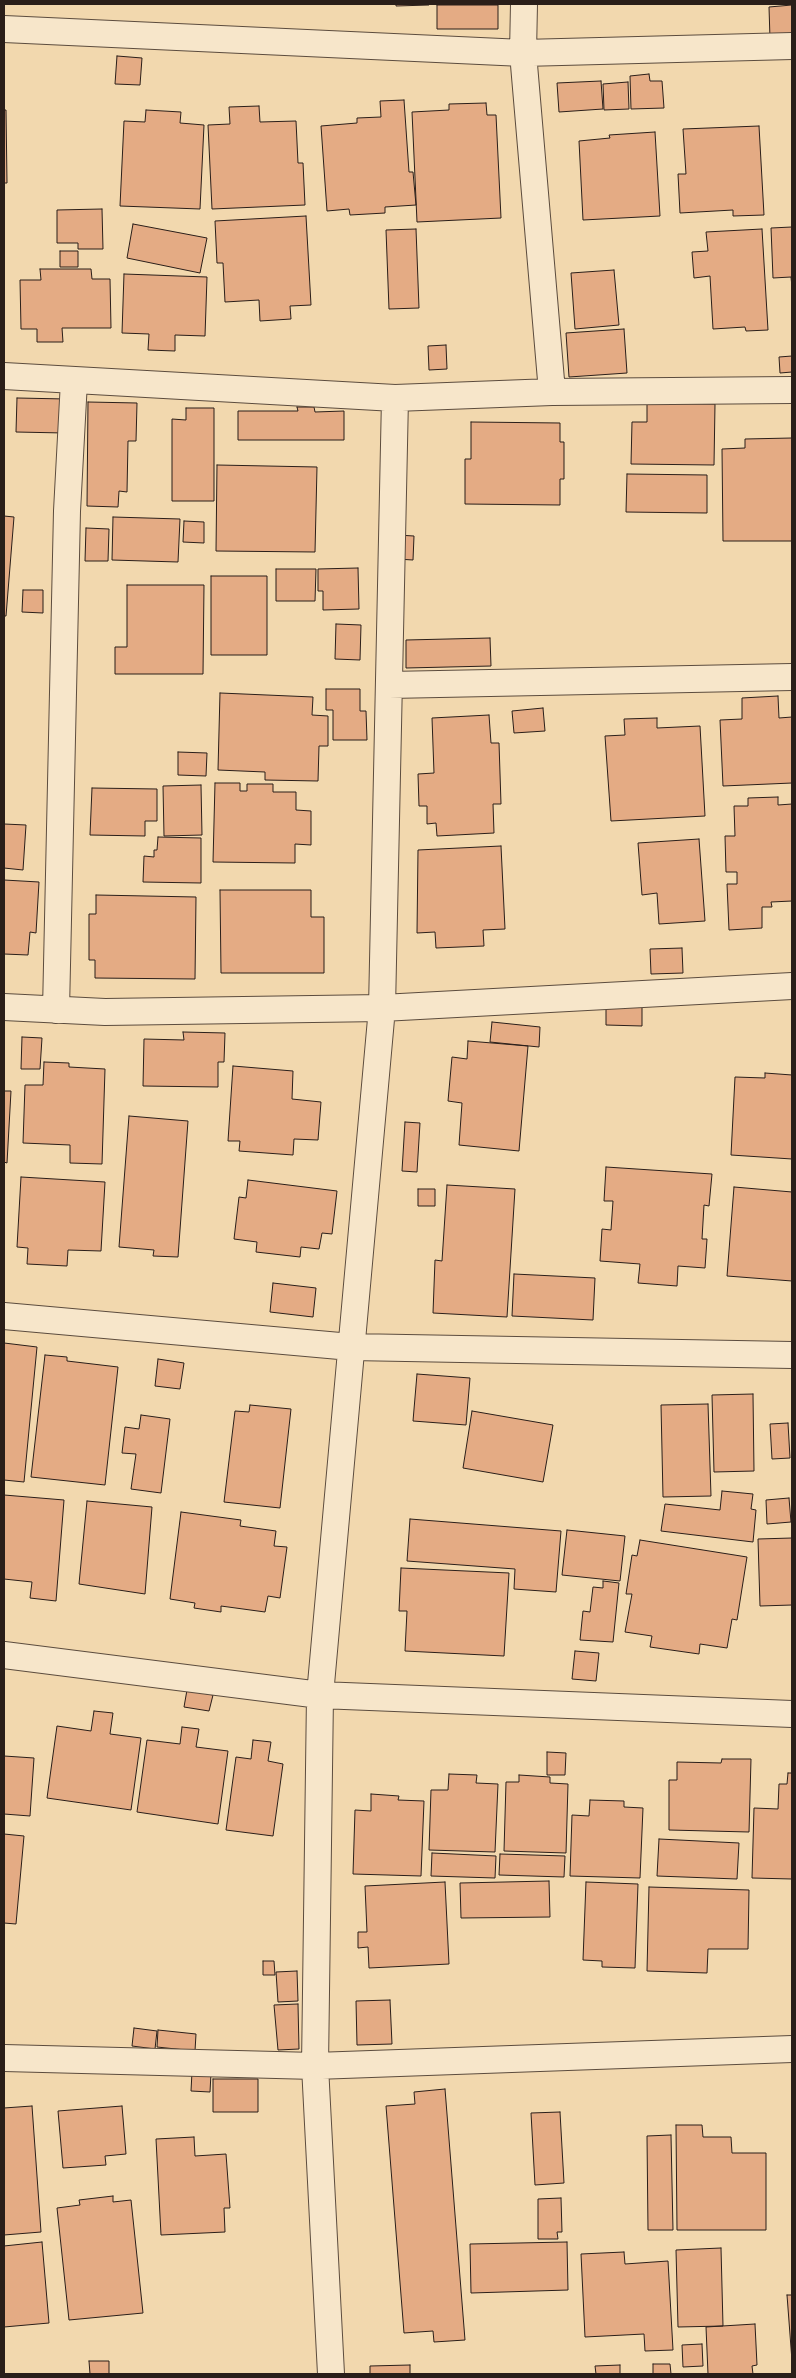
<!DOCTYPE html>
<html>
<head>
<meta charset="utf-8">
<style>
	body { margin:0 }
	#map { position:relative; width:796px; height:2378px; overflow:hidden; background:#f2d8ae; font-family:Alegreya,serif }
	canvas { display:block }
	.frame { position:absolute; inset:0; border:5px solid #2a1e19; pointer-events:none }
</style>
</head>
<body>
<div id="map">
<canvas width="796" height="2378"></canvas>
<div class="frame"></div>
</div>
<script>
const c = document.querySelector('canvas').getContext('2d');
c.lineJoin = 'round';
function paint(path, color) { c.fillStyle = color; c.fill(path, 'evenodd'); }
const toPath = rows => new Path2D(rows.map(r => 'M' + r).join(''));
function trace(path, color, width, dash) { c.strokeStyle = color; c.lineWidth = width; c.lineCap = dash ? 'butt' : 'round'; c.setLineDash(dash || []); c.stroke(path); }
const building = toPath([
	[396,4,429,4,429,5,396,6,396,4],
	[437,5,498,5,498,29,437,29,437,5],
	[792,5,792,38,770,39,769,7,792,5],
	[117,56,142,58,140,85,115,84,117,56],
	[649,74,650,81,662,81,664,108,631,109,630,76,649,74],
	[601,81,603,109,559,112,557,83,601,81],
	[628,82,629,109,604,110,603,84,628,82],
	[404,100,409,172,413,172,416,205,385,207,385,213,350,215,349,209,327,211,321,126,357,123,357,118,381,117,380,101,404,100],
	[486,103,487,115,496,115,501,218,417,222,412,112,449,110,449,104,486,103],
	[259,106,260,122,296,121,298,163,303,163,305,205,212,209,208,125,230,124,229,107,259,106],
	[4,110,6,110,7,183,4,183,4,110],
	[146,110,181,112,180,123,204,125,200,209,120,206,124,121,145,122,146,110],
	[759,126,764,215,733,216,733,210,680,213,678,174,686,174,683,129,759,126],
	[655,132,660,216,583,220,579,141,610,138,609,135,655,132],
	[102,209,103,249,78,249,78,243,57,243,57,210,102,209],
	[306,216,311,305,290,306,291,319,260,321,259,300,225,302,223,263,217,263,215,221,306,216],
	[133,224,207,238,200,273,127,258,133,224],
	[792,227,792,287,791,277,773,278,771,228,792,227],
	[416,229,419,308,389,309,386,230,416,229],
	[762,229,768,330,746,331,745,327,713,329,710,276,694,278,692,252,708,251,706,232,762,229],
	[60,251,78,251,78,267,60,267,60,251],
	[40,269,91,269,92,279,110,279,111,328,62,328,63,342,37,342,37,329,21,329,20,280,41,280,40,269],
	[614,270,619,325,575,329,571,273,614,270],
	[124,274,207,277,205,336,175,335,175,351,148,350,149,334,122,333,124,274],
	[624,329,627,373,569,377,566,333,624,329],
	[446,345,447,369,429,370,428,346,446,345],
	[792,356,792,372,780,373,779,357,792,356],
	[17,398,66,399,64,433,16,432,17,398],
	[88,402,137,403,136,441,128,441,127,492,119,491,118,507,87,506,88,402],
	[647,403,715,404,714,465,631,464,632,422,647,422,647,403],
	[297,407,314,407,315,412,344,411,344,440,238,440,238,411,298,411,297,407],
	[186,408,214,408,214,501,172,501,172,419,186,420,186,408],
	[471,422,560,423,560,442,564,442,564,479,560,479,560,505,465,504,465,459,471,459,471,422],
	[792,438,792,541,723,541,722,449,745,448,745,439,792,438],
	[217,465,317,467,315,552,216,551,217,465],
	[627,474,707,475,707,513,626,512,627,474],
	[4,516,14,517,6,616,4,616,4,516],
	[113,517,180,519,178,562,112,560,113,517],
	[184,521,204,522,204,543,183,542,184,521],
	[86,528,109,529,108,561,85,561,86,528],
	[397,535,414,536,413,560,397,559,397,535],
	[358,568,359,609,323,610,323,591,318,591,318,569,358,568],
	[276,569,316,569,315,601,276,601,276,569],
	[211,576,267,576,267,655,211,655,211,576],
	[127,585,204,585,203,674,115,674,115,647,127,647,127,585],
	[23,590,43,590,43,613,22,612,23,590],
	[336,624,361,625,360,660,335,659,336,624],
	[490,638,491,666,406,668,406,640,490,638],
	[326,689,360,689,360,711,366,711,367,740,333,740,333,710,326,710,326,689],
	[220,693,313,697,312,715,328,716,328,746,319,746,318,781,265,780,265,772,218,770,220,693],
	[778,696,779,718,792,717,792,783,723,786,720,720,742,719,742,698,778,696],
	[543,708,545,731,514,733,512,711,543,708],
	[489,715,491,743,499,743,501,804,493,804,494,833,437,836,436,823,427,824,427,806,419,806,418,774,434,773,432,718,489,715],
	[657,718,657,728,700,726,705,816,611,821,605,736,625,735,624,719,657,718],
	[178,752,207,753,206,776,178,775,178,752],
	[215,783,240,783,240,791,247,791,247,784,273,784,273,792,296,792,296,810,311,811,311,845,295,844,295,863,213,862,215,783],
	[201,785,202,835,164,836,163,786,201,785],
	[92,788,157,789,157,821,145,821,145,836,90,835,92,788],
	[778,797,778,805,792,804,792,901,771,902,772,907,762,907,762,928,729,930,727,884,737,884,737,872,726,872,725,836,735,836,734,806,748,806,748,798,778,797],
	[4,824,26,825,23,870,4,868,4,824],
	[158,837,201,838,201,883,143,882,144,856,154,857,154,850,157,850,158,837],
	[699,839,705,921,659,924,657,893,642,895,638,843,699,839],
	[501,846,505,929,483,930,484,946,436,948,435,932,417,933,418,850,501,846],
	[4,880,39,882,36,933,30,932,28,955,4,954,4,880],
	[220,890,311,890,311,917,324,917,324,973,221,973,220,890],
	[96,895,196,897,195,979,95,978,95,960,89,960,89,914,96,914,96,895],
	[682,948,683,973,651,974,650,949,682,948],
	[606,1003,642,1004,642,1026,606,1025,606,1003],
	[492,1022,540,1027,539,1047,490,1042,492,1022],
	[183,1032,225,1033,224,1062,218,1062,218,1087,143,1086,144,1039,184,1040,183,1032],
	[22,1037,42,1038,40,1069,21,1069,22,1037],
	[468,1041,528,1046,519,1151,459,1145,462,1103,448,1101,452,1057,467,1059,468,1041],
	[44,1062,69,1063,69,1067,105,1069,102,1164,70,1163,70,1145,23,1143,25,1085,43,1085,44,1062],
	[233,1066,293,1071,292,1099,321,1102,318,1140,294,1139,293,1155,239,1151,240,1141,228,1141,233,1066],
	[765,1073,792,1075,792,1159,731,1155,735,1077,765,1078,765,1073],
	[4,1091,11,1091,7,1163,4,1162,4,1091],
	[129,1116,188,1121,178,1257,153,1256,154,1250,119,1247,129,1116],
	[405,1122,420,1123,417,1172,402,1171,405,1122],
	[606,1167,712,1174,709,1206,704,1205,702,1239,707,1239,705,1268,678,1266,677,1286,638,1283,640,1264,600,1261,602,1229,611,1230,613,1201,604,1201,606,1167],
	[21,1177,105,1182,101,1251,68,1250,67,1266,27,1264,28,1248,17,1247,21,1177],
	[248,1180,337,1191,332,1234,322,1233,319,1249,301,1247,300,1257,256,1252,257,1242,234,1239,239,1197,246,1198,248,1180],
	[447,1185,515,1189,507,1317,433,1313,435,1260,442,1261,447,1185],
	[734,1187,792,1192,792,1281,727,1276,734,1187],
	[418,1189,435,1189,435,1206,418,1206,418,1189],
	[514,1274,595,1278,593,1320,512,1316,514,1274],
	[273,1283,316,1288,313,1317,270,1312,273,1283],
	[4,1343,37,1347,24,1482,4,1480,4,1343],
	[45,1355,67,1357,67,1361,118,1367,105,1485,31,1477,45,1355],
	[158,1359,184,1363,180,1389,155,1386,158,1359],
	[417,1374,470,1378,466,1425,413,1421,417,1374],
	[753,1394,754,1471,714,1472,712,1395,753,1394],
	[708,1404,711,1496,663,1497,661,1405,708,1404],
	[250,1405,291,1409,280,1508,224,1502,235,1411,249,1412,250,1405],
	[472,1411,553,1425,543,1482,463,1468,472,1411],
	[141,1415,170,1419,161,1493,131,1489,136,1454,122,1453,125,1427,139,1429,141,1415],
	[788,1423,790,1458,772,1459,770,1424,788,1423],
	[722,1491,753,1494,751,1509,756,1510,753,1542,661,1531,665,1504,720,1510,722,1491],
	[4,1495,64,1500,56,1601,30,1598,32,1582,4,1579,4,1495],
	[789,1498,791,1522,767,1524,766,1500,789,1498],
	[87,1501,152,1507,145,1594,79,1584,87,1501],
	[181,1512,241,1520,240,1526,276,1531,274,1546,287,1547,280,1598,268,1596,265,1612,221,1606,221,1612,194,1608,195,1603,170,1599,181,1512],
	[410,1519,561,1531,556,1592,514,1589,515,1569,407,1561,410,1519],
	[567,1530,625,1536,620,1581,562,1575,567,1530],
	[792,1538,792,1605,760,1606,758,1539,792,1538],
	[640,1540,747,1557,737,1620,732,1619,727,1648,700,1644,699,1654,650,1647,652,1636,625,1632,632,1594,626,1594,632,1555,637,1556,640,1540],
	[401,1568,509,1573,504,1656,405,1651,407,1611,399,1611,401,1568],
	[603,1581,619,1583,613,1642,580,1640,583,1611,590,1612,593,1587,603,1588,603,1581],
	[575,1651,599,1653,596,1681,572,1679,575,1651],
	[187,1690,213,1695,209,1711,184,1707,187,1690],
	[94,1711,113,1713,110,1734,141,1738,131,1810,47,1798,57,1726,91,1731,94,1711],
	[182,1727,199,1729,196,1747,228,1751,218,1824,137,1812,147,1740,180,1744,182,1727],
	[253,1740,271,1742,268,1761,283,1764,273,1836,226,1830,236,1757,251,1759,253,1740],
	[547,1752,566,1753,565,1775,547,1775,547,1752],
	[4,1756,34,1758,30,1816,4,1814,4,1756],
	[722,1759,751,1759,749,1832,669,1830,669,1780,677,1780,677,1762,721,1763,722,1759],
	[788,1773,792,1773,792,1879,752,1878,754,1808,778,1809,779,1784,787,1784,788,1773],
	[449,1774,477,1775,476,1783,498,1784,495,1852,429,1850,431,1790,448,1790,449,1774],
	[519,1775,550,1777,550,1783,568,1784,566,1853,504,1851,506,1782,519,1782,519,1775],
	[371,1794,399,1796,398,1800,424,1801,421,1876,353,1874,355,1810,371,1811,371,1794],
	[590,1800,624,1801,624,1807,643,1808,640,1878,570,1876,572,1815,589,1816,590,1800],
	[4,1834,24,1836,16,1924,4,1923,4,1834],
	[659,1839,739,1843,737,1879,657,1876,659,1839],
	[432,1853,496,1856,495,1878,431,1876,432,1853],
	[500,1854,565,1856,564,1877,499,1875,500,1854],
	[549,1881,550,1917,461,1918,460,1883,549,1881],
	[445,1882,449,1964,369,1968,368,1947,358,1948,358,1932,367,1932,365,1886,445,1882],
	[586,1882,638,1884,635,1968,602,1967,602,1961,583,1960,586,1882],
	[649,1887,749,1890,748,1949,708,1949,707,1973,647,1971,649,1887],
	[263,1961,274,1961,275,1975,263,1975,263,1961],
	[297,1971,298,2001,278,2002,276,1972,297,1971],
	[390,2000,392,2044,357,2045,356,2001,390,2000],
	[298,2004,299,2049,278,2050,274,2005,298,2004],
	[134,2028,157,2031,155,2049,132,2046,134,2028],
	[158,2030,196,2034,195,2051,157,2047,158,2030],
	[192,2072,211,2073,210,2092,191,2091,192,2072],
	[213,2079,258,2079,258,2112,213,2112,213,2079],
	[445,2089,465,2340,434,2342,433,2331,404,2333,386,2106,415,2104,414,2092,445,2089],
	[32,2106,41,2232,4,2235,4,2108,32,2106],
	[122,2106,126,2154,105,2156,106,2165,63,2168,58,2111,122,2106],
	[560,2112,564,2183,535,2185,531,2113,560,2112],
	[676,2125,702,2125,703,2137,731,2137,732,2153,766,2153,766,2230,677,2230,676,2125],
	[671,2135,673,2230,648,2230,647,2136,671,2135],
	[194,2137,195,2156,226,2154,230,2208,224,2208,225,2232,161,2235,156,2139,194,2137],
	[113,2196,113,2202,131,2200,143,2313,69,2320,57,2208,80,2205,79,2200,113,2196],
	[561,2198,562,2232,557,2232,558,2239,538,2239,538,2199,561,2198],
	[42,2242,49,2323,4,2327,4,2246,42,2242],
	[567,2242,568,2290,471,2293,470,2244,567,2242],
	[721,2248,723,2326,678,2327,676,2250,721,2248],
	[624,2252,625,2264,668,2261,673,2350,645,2351,644,2334,585,2337,581,2254,624,2252],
	[787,2295,792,2295,792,2361,787,2295],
	[755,2324,757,2365,752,2366,753,2374,708,2374,706,2327,755,2324],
	[702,2344,703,2366,683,2367,682,2345,702,2344],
	[89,2361,109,2361,109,2374,90,2374,89,2361],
	[653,2364,670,2364,671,2374,653,2374,653,2364],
	[410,2365,410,2374,370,2374,370,2366,410,2365],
	[620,2365,620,2374,596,2374,595,2366,620,2365]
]);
const street = toPath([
	[524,4,523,53,552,392],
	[4,29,523,53,792,46],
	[4,376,395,398],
	[792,390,552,392,395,398,382,1008,792,986],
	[389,685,792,677],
	[4,1007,105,1012,382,1008,320,1695,315,2066,331,2374],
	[56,1010,67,511,74,381],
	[4,1316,351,1347,792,1355],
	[4,1655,320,1695,792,1714],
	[4,2058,315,2066,792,2049]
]);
paint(building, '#e4ab84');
trace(building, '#2a1e19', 1);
trace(street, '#5c4c3e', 28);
trace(street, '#f7e6ca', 26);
</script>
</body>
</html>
